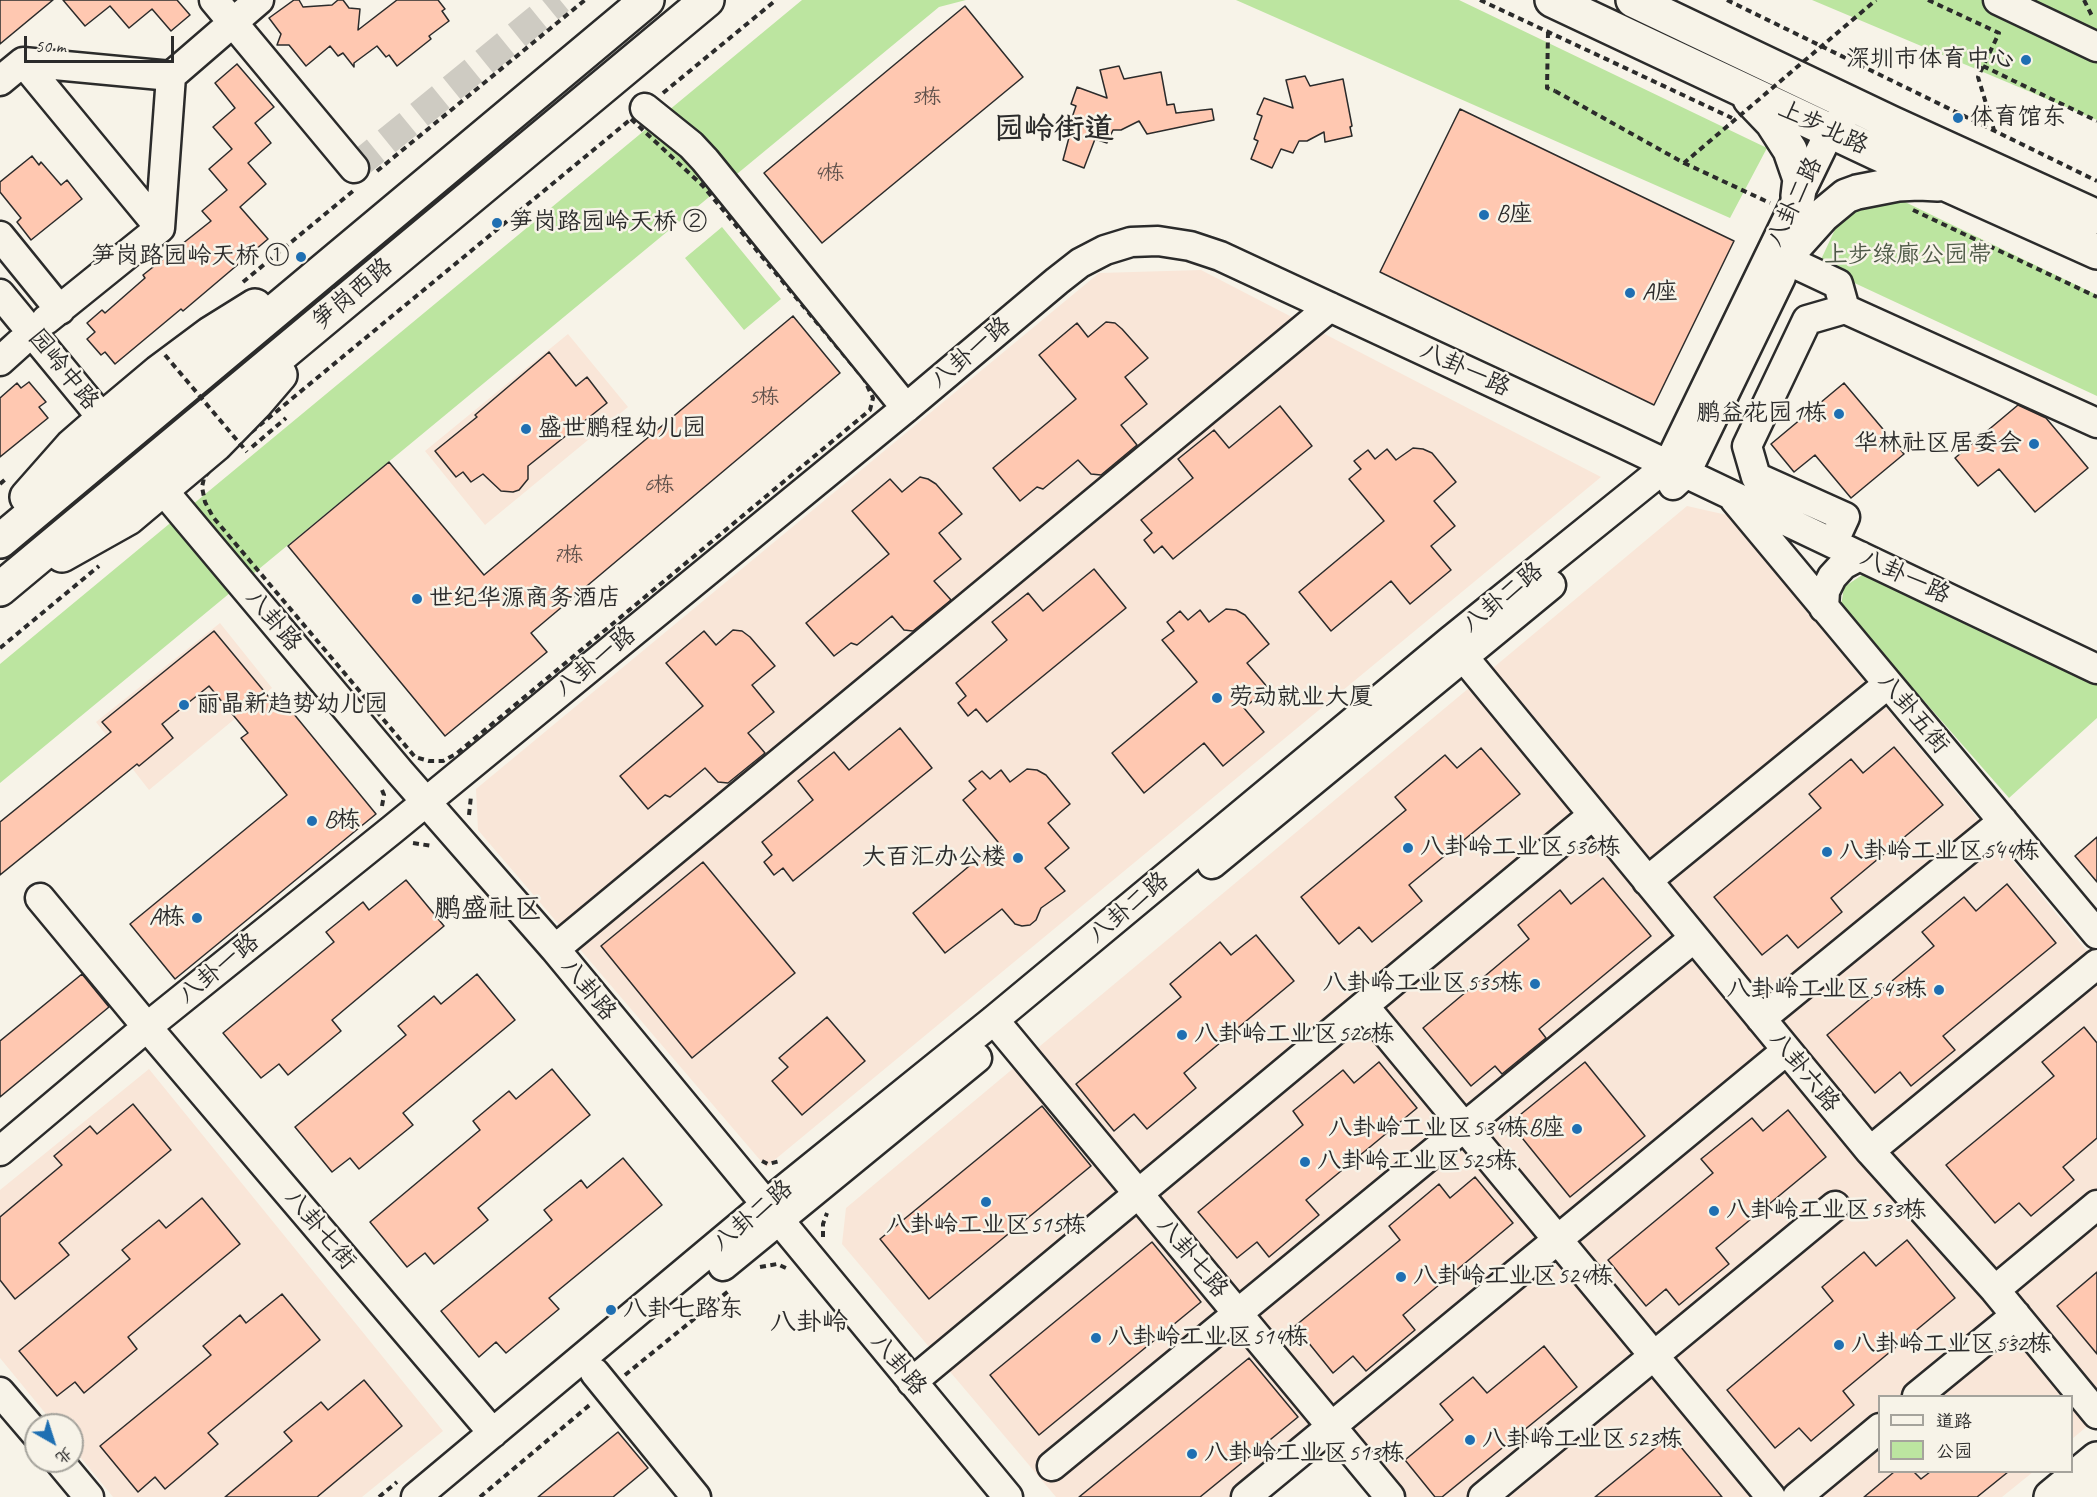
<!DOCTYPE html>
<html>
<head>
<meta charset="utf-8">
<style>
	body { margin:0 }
	#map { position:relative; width:2097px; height:1497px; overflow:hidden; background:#f7f3e8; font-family:Caveat,"LXGW WenKai TC",sans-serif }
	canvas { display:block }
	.legend { position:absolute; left:1878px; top:1395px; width:195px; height:78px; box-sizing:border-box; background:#f7f3e8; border:2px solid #a5a39c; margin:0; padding:8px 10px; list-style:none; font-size:18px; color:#2b2b2b }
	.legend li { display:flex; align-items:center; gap:12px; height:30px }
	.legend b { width:30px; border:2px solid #a5a39c }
	.north { position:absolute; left:24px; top:1413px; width:60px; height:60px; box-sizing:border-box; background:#f7f3e8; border:2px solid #a5a39c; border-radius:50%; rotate:141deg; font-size:16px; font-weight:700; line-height:24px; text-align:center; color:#2b2b2b }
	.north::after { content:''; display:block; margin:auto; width:21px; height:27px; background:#1f6fb2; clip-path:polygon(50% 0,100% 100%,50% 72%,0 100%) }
	.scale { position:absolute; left:24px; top:36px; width:150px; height:27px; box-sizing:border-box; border:3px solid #2b2b2b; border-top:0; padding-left:8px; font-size:18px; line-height:21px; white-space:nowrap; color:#2b2b2b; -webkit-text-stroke:4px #f7f3e8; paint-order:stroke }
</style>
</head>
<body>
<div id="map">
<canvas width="2097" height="1497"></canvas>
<ul class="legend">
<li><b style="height:8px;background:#f7f3e8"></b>道路</li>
<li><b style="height:16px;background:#bce5a0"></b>公园</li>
</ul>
<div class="north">北</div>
<div class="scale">50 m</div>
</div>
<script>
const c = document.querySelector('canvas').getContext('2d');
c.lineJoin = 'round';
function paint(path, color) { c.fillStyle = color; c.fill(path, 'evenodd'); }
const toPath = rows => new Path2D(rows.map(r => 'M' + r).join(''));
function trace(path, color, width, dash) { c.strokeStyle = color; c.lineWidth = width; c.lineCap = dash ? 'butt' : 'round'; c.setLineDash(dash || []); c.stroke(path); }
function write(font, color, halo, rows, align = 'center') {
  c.font = font + ' Caveat,"LXGW WenKai TC",sans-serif'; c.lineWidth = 5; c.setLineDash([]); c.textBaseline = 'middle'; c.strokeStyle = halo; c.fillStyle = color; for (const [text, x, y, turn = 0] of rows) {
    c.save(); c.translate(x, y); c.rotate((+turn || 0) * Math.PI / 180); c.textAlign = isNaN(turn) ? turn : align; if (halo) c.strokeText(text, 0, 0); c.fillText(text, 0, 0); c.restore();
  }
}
const built = toPath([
	[1201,270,1601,477,766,1167,478,830,476,789,1099,273],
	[568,334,628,407,485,525,425,451],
	[1687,506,1727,515,2097,963,2097,1418,2072,1439,2072,1396,1880,1396,1880,1472,2033,1472,2002,1497,1376,1497,1325,1439,1256,1497,1056,1497,842,1244,846,1208],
	[220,623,272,688,149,790,96,722],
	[149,1069,443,1431,362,1497,113,1497,72,1447,72,1425,55,1425,0,1358,0,1190]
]);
const green = toPath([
	[802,0,966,0,939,7,0,783,0,664],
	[1236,0,1459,0,1767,148,1730,218],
	[1812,0,2097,0,2097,120],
	[1882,201,1905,202,2097,295,2097,396,1818,266,1838,223,1857,209],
	[722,227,781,299,744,330,685,258],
	[1865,573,2007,643,2097,678,2097,718,2009,798,1841,606,1844,587]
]);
const building = toPath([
	[0,0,53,0,0,44,0,0],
	[63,0,177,0,190,15,171,31,152,9,129,28,110,6,85,26,63,0],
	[294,0,299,0,303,7,332,5,338,0,343,0,349,8,360,9,358,30,397,0,438,0,445,9,442,11,449,21,429,36,431,39,397,66,389,55,386,57,377,46,354,63,354,67,343,53,338,56,330,46,306,66,289,45,277,45,281,34,269,18,294,0],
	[965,6,1023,77,822,243,764,173,965,6],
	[237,64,274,107,255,123,271,143,248,163,266,184,240,207,268,239,183,311,181,309,115,364,105,352,101,355,87,339,95,332,87,323,102,310,105,313,145,278,143,275,211,221,202,211,227,190,209,169,232,149,213,127,235,108,215,83,237,64],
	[1119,66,1124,79,1161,72,1167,105,1174,104,1176,113,1212,109,1214,120,1147,134,1139,121,1121,130,1113,130,1107,143,1095,139,1084,168,1063,160,1071,130,1068,129,1076,106,1071,104,1077,87,1107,98,1100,70,1119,66],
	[1305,76,1310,86,1343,79,1352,126,1350,127,1352,136,1325,142,1324,132,1307,141,1299,141,1293,153,1281,149,1272,168,1251,159,1258,141,1254,139,1262,116,1257,114,1264,98,1293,108,1286,80,1305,76],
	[1460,109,1734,241,1654,405,1380,272,1460,109],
	[32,156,39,165,41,162,61,185,67,180,82,199,31,240,17,222,21,218,0,192,0,182,32,156],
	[793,316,840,373,531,633,547,652,445,736,288,546,389,462,484,575,793,316],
	[1106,322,1115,323,1122,329,1148,358,1125,377,1147,404,1121,425,1137,445,1101,475,1091,474,1078,460,1043,489,1037,487,1020,501,993,468,1076,399,1039,355,1077,323,1088,337,1106,322],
	[549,352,576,386,587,377,607,403,528,466,528,479,519,490,513,492,501,491,483,474,471,482,463,472,456,477,435,451,477,417,475,415,549,352],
	[29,382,46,402,39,407,48,418,0,457,0,398,17,383,21,388,29,382],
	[1844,383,1904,454,1851,498,1815,455,1794,472,1771,444,1844,383],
	[2018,405,2046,418,2088,468,2035,512,1999,469,1978,486,1955,458,2018,405],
	[1280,406,1312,446,1173,559,1162,546,1154,553,1144,540,1152,533,1141,520,1193,478,1178,459,1214,430,1229,448,1280,406],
	[1413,448,1423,449,1432,453,1456,482,1434,501,1455,526,1431,546,1451,570,1410,604,1391,581,1331,631,1299,592,1384,521,1349,479,1361,469,1354,461,1368,450,1375,459,1387,449,1396,460,1413,448],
	[920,477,928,479,936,484,962,514,939,533,961,559,934,581,951,600,913,631,904,630,892,616,857,645,851,643,834,656,806,623,889,554,852,511,890,479,902,492,920,477],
	[1094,569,1126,608,987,722,976,709,968,716,958,703,966,696,956,683,1007,640,992,622,1028,593,1043,611,1094,569],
	[1226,609,1236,610,1245,615,1269,644,1247,663,1268,688,1244,708,1264,732,1223,766,1204,743,1144,793,1112,753,1197,682,1162,640,1174,631,1167,622,1180,611,1188,620,1200,610,1209,622,1226,609],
	[733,630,742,631,750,637,775,666,752,685,774,712,748,733,765,753,728,783,718,782,705,768,670,797,665,795,648,809,620,776,703,706,666,663,704,631,716,645,733,630],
	[214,631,278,708,284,702,376,814,175,979,130,924,287,795,241,738,248,733,209,686,162,724,173,738,139,766,137,764,0,875,0,822,111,732,102,722,214,631],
	[900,728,932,768,793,881,783,868,774,875,764,862,772,855,762,842,813,800,798,781,834,752,849,770,900,728],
	[1894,747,1943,805,1831,898,1842,912,1798,948,1787,935,1762,955,1714,897,1821,808,1809,794,1851,759,1863,773,1894,747],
	[1481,748,1520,794,1409,885,1422,901,1372,942,1359,927,1339,944,1301,897,1406,810,1395,797,1445,755,1457,768,1481,748],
	[1027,769,1037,770,1046,775,1070,804,1048,823,1069,848,1045,868,1065,891,1041,908,1036,920,1030,925,1022,926,1015,924,1002,909,945,953,913,913,998,842,963,800,976,789,969,781,982,771,990,779,1001,770,1010,782,1027,769],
	[2097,837,2097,882,2075,856,2097,837],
	[703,862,795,973,692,1058,601,946,703,862],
	[1603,878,1651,936,1539,1029,1546,1038,1502,1074,1495,1066,1471,1086,1423,1028,1529,939,1518,925,1560,890,1571,904,1603,878],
	[406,880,444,926,332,1020,341,1031,288,1075,279,1064,261,1078,223,1033,334,942,326,932,363,902,369,910,406,880],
	[2007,884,2056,943,1943,1036,1955,1050,1911,1086,1900,1072,1875,1093,1827,1035,1934,946,1922,932,1964,897,1976,911,2007,884],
	[1256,935,1294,981,1184,1073,1196,1088,1147,1129,1134,1114,1114,1131,1076,1084,1181,997,1170,984,1220,942,1231,955,1256,935],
	[82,974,109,1007,0,1097,0,1041,82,974],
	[477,974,515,1020,403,1113,413,1125,359,1169,350,1158,332,1172,295,1127,406,1035,398,1026,434,996,441,1004,477,974],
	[827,1017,865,1061,802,1115,772,1081,788,1067,779,1058,827,1017],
	[2084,1027,2097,1043,2097,1138,2063,1167,2074,1180,2031,1216,2019,1203,1995,1223,1946,1165,2054,1076,2042,1062,2084,1027],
	[1379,1062,1417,1108,1306,1200,1319,1215,1269,1257,1257,1242,1237,1258,1198,1212,1303,1125,1293,1111,1343,1070,1354,1083,1379,1062],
	[1585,1062,1645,1136,1570,1197,1510,1123,1585,1062],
	[552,1069,590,1115,478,1208,488,1220,434,1264,425,1253,407,1267,370,1222,480,1130,473,1121,509,1091,516,1099,552,1069],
	[133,1104,171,1150,59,1243,69,1255,15,1299,0,1280,0,1217,62,1165,54,1156,90,1126,97,1134,133,1104],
	[1042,1106,1091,1166,929,1299,880,1239,1042,1106],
	[1788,1110,1826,1157,1716,1248,1729,1264,1679,1305,1666,1289,1646,1306,1608,1260,1713,1173,1701,1159,1752,1118,1763,1131,1788,1110],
	[623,1158,662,1205,549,1298,559,1309,506,1353,496,1342,479,1357,441,1311,552,1220,544,1210,581,1180,587,1188,623,1158],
	[1475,1177,1513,1223,1403,1315,1415,1330,1366,1371,1353,1356,1333,1373,1295,1326,1400,1240,1389,1226,1439,1184,1450,1198,1475,1177],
	[202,1198,240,1244,128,1337,137,1349,84,1393,75,1382,57,1396,19,1351,130,1259,122,1250,159,1220,166,1228,202,1198],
	[1907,1240,1955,1298,1843,1391,1854,1405,1811,1441,1799,1428,1775,1448,1727,1390,1833,1301,1822,1287,1864,1252,1876,1266,1907,1240],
	[1152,1242,1201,1302,1039,1435,990,1375,1152,1242],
	[2097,1272,2097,1354,2057,1306,2097,1272],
	[282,1294,320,1340,208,1433,218,1444,165,1489,155,1477,138,1492,100,1446,211,1355,203,1346,240,1315,246,1323,282,1294],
	[1544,1346,1577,1387,1442,1497,1435,1497,1405,1460,1453,1420,1440,1404,1473,1377,1487,1393,1544,1346],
	[1249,1358,1298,1417,1200,1497,1079,1497,1249,1358],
	[364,1380,402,1426,317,1497,225,1497,292,1441,284,1432,321,1402,328,1410,364,1380],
	[618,1432,648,1468,613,1497,538,1497,618,1432],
	[1671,1435,1722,1497,1595,1497,1671,1435],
	[1894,1472,1914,1472,1921,1479,1930,1472,2008,1472,1977,1497,1864,1497,1894,1472]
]);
const minorTunnel = toPath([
	[354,168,560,0]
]);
const path = toPath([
	[1480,0,1732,118],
	[1727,0,2097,181],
	[1928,0,1999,33,1978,77,1994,130],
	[2084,0,2093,18],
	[1548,32,1547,88,1555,91],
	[1983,66,2097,121],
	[663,93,776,0],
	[631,119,703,186,864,379,873,398,870,410,456,754,443,761,429,761,415,757,213,517,205,502,202,487,204,478,220,458,631,119],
	[1684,163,1770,203],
	[377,171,585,0],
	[1913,210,2097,297],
	[243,282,353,191],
	[252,447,286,418],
	[0,484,7,478],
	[0,648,99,566],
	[382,806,384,795,382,790],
	[469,815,471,796],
	[413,843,432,846],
	[762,1161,768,1164,780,1161],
	[823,1237,823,1224,827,1213],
	[760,1267,777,1264,788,1269],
	[625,1375,731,1289],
	[379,1497,397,1482],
	[480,1497,592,1403]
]);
const minor = toPath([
	[214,0,354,168],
	[1998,0,2097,47],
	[23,62,160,228],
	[0,81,23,62,171,76],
	[645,108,691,145,705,160,906,408],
	[0,236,60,310],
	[1789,261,1838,284,1845,309],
	[0,294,103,419],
	[46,320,160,228,171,76,259,0],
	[0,361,20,343],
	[1673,485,1686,473,1781,277],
	[162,489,399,771,555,949,1008,1497],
	[1735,500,2097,934],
	[1833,543,1845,517,1756,477,1747,446,1807,320,1845,309,2097,423],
	[1824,608,1825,591,1832,577,1843,565,1860,556],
	[1452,643,1870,1151,1995,1290,2097,1414],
	[1212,864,1551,585],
	[1647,881,1888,684],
	[40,898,147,1027,493,1433],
	[555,949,1330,307],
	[1364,1006,1771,1497],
	[1761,1019,2003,821],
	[994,1020,1390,1497],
	[0,1151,147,1027,393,829,906,408,1057,281,1080,263,1105,250,1131,242,1158,241,1190,246,1220,256,1616,440,2097,669],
	[1870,1151,2097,964],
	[723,1266,977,1058],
	[1995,1290,2097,1205],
	[595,1373,696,1497],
	[912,1382,1593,815],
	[0,1392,36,1434],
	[1917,1396,2016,1315],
	[59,1461,89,1497],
	[1052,1466,1694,938],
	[416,1497,765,1205,994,1020,1450,641,1668,465,1830,131,1845,115],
	[1246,1497,1787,1050],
	[1483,1497,1835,1206],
	[1797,1497,1880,1428]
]);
const major = toPath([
	[1552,0,1877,153,2097,252],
	[1633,0,1891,123,2097,217],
	[1750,99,1772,122,1790,150,1800,179,1798,196],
	[1796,245,1823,215,1846,196,1857,192,1898,184,1919,183,1938,184],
	[27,497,72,446,103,419,159,372,210,334,255,306],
	[0,541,647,0],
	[62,555,128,518,216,444,256,403,280,375],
	[0,589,707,0],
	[2051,1497,2097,1459],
	[2089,1497,2097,1490]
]);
const pathBridge = toPath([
	[1555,91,1684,163,1876,0],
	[165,355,247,452]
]);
const markers = [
	[2026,60,6,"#1f6fb2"],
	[1958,118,6,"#1f6fb2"],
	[1484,215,6,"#1f6fb2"],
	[497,223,6,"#1f6fb2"],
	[301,257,6,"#1f6fb2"],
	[1630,293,6,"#1f6fb2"],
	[1839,414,6,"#1f6fb2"],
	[526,429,6,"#1f6fb2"],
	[2034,444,6,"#1f6fb2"],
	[417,599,6,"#1f6fb2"],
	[1217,698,6,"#1f6fb2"],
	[184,705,6,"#1f6fb2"],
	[312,821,6,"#1f6fb2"],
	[1408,848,6,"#1f6fb2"],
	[1827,852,6,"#1f6fb2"],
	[1018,858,6,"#1f6fb2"],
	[197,918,6,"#1f6fb2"],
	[1535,984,6,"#1f6fb2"],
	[1939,990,6,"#1f6fb2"],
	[1182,1035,6,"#1f6fb2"],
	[1577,1129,6,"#1f6fb2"],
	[1305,1162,6,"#1f6fb2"],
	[986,1202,6,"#1f6fb2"],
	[1714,1211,6,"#1f6fb2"],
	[1401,1277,6,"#1f6fb2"],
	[611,1310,6,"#1f6fb2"],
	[1096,1338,6,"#1f6fb2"],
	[1839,1345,6,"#1f6fb2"],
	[1470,1440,6,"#1f6fb2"],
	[1192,1454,6,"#1f6fb2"]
];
const numberNames = [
	["3栋",926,97],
	["4栋",829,173],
	["5栋",764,397],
	["6栋",659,485],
	["7栋",568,555]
];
const poiNames = [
	["深圳市体育中心",2014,60,"right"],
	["体育馆东",1970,118],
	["B座",1496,215],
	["笋岗路园岭天桥 ②",509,223],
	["笋岗路园岭天桥 ①",289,257,"right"],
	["A座",1642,293],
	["鹏益花园1栋",1827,414,"right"],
	["盛世鹏程幼儿园",538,429],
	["华林社区居委会",2022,444,"right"],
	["世纪华源商务酒店",429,599],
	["劳动就业大厦",1229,698],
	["丽晶新趋势幼儿园",196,705],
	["B栋",324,821],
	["八卦岭工业区536栋",1420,848],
	["八卦岭工业区544栋",1839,852],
	["大百汇办公楼",1006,858,"right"],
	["A栋",185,918,"right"],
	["八卦岭工业区535栋",1523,984,"right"],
	["八卦岭工业区543栋",1927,990,"right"],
	["八卦岭工业区526栋",1194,1035],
	["八卦岭工业区534栋B座",1565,1129,"right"],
	["八卦岭工业区525栋",1317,1162],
	["八卦岭工业区533栋",1726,1211],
	["八卦岭工业区515栋",986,1226,"center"],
	["八卦岭工业区524栋",1413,1277],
	["八卦七路东",623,1310],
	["八卦岭工业区514栋",1108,1338],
	["八卦岭工业区532栋",1851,1345],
	["八卦岭工业区523栋",1482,1440],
	["八卦岭工业区513栋",1204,1454]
];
const streetNames = [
	["上步北路",1823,128,25],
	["八卦二路",1795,202,-64],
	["笋岗西路",353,294,-40],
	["八卦一路",971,353,-40],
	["园岭中路",63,370,51],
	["八卦一路",1465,370,25],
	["八卦一路",1905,577,25],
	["八卦二路",1503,598,-39],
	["八卦路",273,621,50],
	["八卦一路",596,662,-39],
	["八卦五街",1913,714,50],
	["八卦二路",1129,908,-40],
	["八卦一路",219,969,-39],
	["八卦路",588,990,51],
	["八卦六路",1804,1072,51],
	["八卦二路",753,1216,-40],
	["八卦七街",320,1230,50],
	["八卦七路",1192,1258,50],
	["八卦路",898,1365,50]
];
const parkNames = [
	["上步绿廊公园带",1908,256]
];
const neighbourhoodNames = [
	["八卦岭",809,1323]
];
const quarterNames = [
	["鹏盛社区",488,910]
];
const districtNames = [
	["园岭街道",1054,130]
];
paint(built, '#f9e6d8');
paint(green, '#bce5a0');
paint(building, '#ffc8b1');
trace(building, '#2b2b2b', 1.5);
trace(minorTunnel, '#cecbc2', 28, [28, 14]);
trace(minor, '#2b2b2b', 33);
trace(major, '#2b2b2b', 38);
trace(path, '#2b2b2b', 4, [6, 4.5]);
trace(minor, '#f7f3e8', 28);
trace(major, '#f7f3e8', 33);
trace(pathBridge, '#2b2b2b', 4, [6, 4.5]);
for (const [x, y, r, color] of markers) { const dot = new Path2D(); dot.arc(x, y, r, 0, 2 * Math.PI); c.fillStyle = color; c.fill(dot); trace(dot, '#f7f3e8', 2); }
write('21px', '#60524c', null, numberNames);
write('24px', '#2b2b2b', '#f7f3e8', poiNames, 'left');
write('24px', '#2b2b2b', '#f7f3e8', streetNames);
write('24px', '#4f5a48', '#f7f3e8', parkNames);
write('26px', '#2b2b2b', '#f7f3e8', neighbourhoodNames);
write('27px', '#2b2b2b', '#f7f3e8', quarterNames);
write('bold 30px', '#2b2b2b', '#f7f3e8', districtNames);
</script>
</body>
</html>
